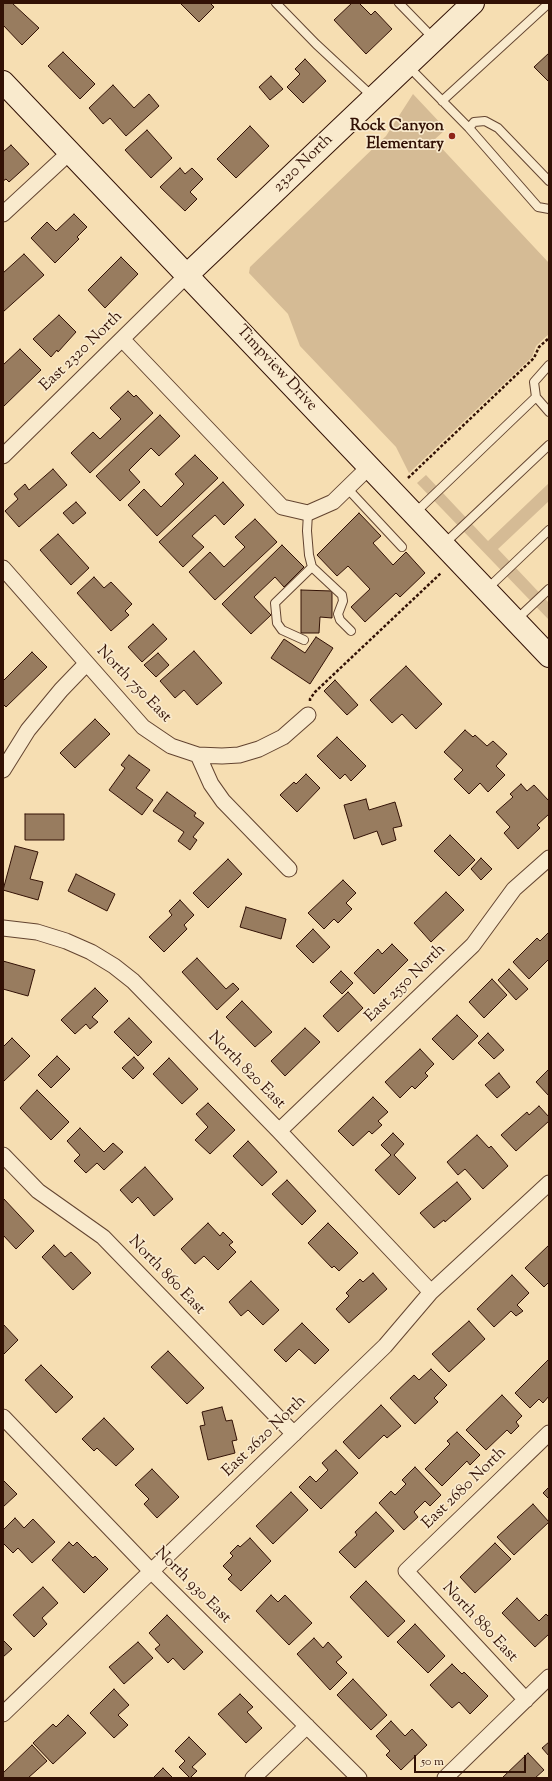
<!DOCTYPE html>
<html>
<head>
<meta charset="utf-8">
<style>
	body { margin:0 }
	#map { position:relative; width:552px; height:1781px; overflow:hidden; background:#f6deb2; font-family:"Sorts Mill Goudy",serif }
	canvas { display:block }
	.frame { position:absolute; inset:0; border:4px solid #321105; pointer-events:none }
	.scale { position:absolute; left:414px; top:1755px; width:112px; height:18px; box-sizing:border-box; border:2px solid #321105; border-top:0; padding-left:5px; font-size:12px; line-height:14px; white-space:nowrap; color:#321105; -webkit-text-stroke:3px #f9eacd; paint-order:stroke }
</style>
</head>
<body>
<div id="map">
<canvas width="552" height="1781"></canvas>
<div class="frame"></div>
<div class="scale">50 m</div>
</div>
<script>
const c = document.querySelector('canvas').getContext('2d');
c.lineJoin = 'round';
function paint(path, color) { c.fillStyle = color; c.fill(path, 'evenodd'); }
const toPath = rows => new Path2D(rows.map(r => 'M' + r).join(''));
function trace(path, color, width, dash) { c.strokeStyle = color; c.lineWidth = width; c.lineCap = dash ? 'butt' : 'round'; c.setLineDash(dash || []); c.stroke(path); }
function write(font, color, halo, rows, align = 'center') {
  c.font = font + ' "Sorts Mill Goudy",serif'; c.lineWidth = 3.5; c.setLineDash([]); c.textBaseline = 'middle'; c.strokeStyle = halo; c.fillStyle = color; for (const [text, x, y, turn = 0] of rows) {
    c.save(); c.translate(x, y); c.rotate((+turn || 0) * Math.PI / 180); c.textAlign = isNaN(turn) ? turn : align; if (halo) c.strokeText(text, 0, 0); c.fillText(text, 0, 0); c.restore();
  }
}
const green = toPath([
	[413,94,445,128,445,130,434,140,549,263,549,334,536,346,532,357,409,473,396,447,300,346,288,314,249,273,250,267,386,136],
	[426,475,488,541,549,483,549,501,498,549,549,603,549,620,417,483]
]);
const building = toPath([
	[3,3,12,3,39,28,22,45,3,25,3,3],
	[180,3,210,3,214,7,199,22,180,3],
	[352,3,359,3,371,15,375,11,392,29,366,54,334,20,352,3],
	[63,52,95,84,80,99,48,66,63,52],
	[549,53,549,82,534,67,549,53],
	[305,59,326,81,303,103,287,87,300,74,295,69,305,59],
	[271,76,283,89,270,100,259,87,271,76],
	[113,85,134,108,149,94,159,106,126,136,110,118,103,124,89,108,113,85],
	[250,126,269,146,236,178,217,159,250,126],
	[147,130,172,158,151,178,125,150,147,130],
	[11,145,29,164,9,182,6,179,3,181,3,152,11,145],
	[180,168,185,174,192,168,203,179,190,192,197,199,185,211,160,187,180,168],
	[74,214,87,227,77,237,79,239,55,263,31,238,47,222,56,231,74,214],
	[24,254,44,275,3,312,3,273,24,254],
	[121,257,138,274,105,308,88,290,121,257],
	[59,315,76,332,58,352,57,350,51,357,33,339,59,315],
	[20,349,41,370,3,407,3,365,20,349],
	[128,391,134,397,136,395,153,413,90,473,71,453,93,432,100,439,121,419,110,408,128,391],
	[160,415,180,436,159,456,151,448,129,470,140,482,120,501,96,476,160,415],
	[195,455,218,478,157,536,128,505,144,489,161,507,184,484,175,474,195,455],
	[53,469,67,485,19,527,5,511,18,499,14,494,25,484,29,490,53,469],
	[223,482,244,505,224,525,215,515,192,536,204,547,183,567,159,542,223,482],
	[76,502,86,513,73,524,63,513,76,502],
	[359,513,381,536,373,543,393,565,406,552,425,573,400,597,396,593,365,622,351,607,370,589,348,566,337,576,317,555,359,513],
	[255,519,277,542,215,600,189,572,210,552,224,567,245,547,235,537,255,519],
	[58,534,89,568,71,585,40,550,58,534],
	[282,545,304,567,284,587,275,577,254,597,271,615,251,634,222,604,282,545],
	[94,577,104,588,111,582,132,604,125,611,129,615,111,631,77,593,94,577],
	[301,590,332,591,332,618,320,617,319,633,301,633,301,590],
	[153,624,167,639,142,662,128,647,153,624],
	[316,637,333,648,310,684,271,658,284,639,305,653,316,637],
	[194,651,222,683,197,705,184,690,175,698,160,681,194,651],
	[32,652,47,667,6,707,3,704,3,681,32,652],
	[158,653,169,665,156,677,144,665,158,653],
	[406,666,442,704,416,729,402,714,392,723,370,700,406,666],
	[335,680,358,705,347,715,324,691,335,680],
	[95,719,110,734,75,768,60,753,95,719],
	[465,730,473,737,475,735,487,746,493,741,507,754,496,766,505,775,488,792,480,783,469,794,454,779,463,770,444,752,465,730],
	[337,737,366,766,351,781,345,774,340,779,317,756,337,737],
	[129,755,150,770,136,788,153,800,142,815,109,790,125,768,121,765,129,755],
	[306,774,320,788,297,812,280,795,294,782,296,784,306,774],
	[521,784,527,791,534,785,549,801,549,814,537,825,540,828,518,849,504,833,510,827,496,812,513,797,510,794,521,784],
	[167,792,196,813,194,816,204,823,193,837,197,840,190,850,178,841,184,832,153,811,167,792],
	[366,799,369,810,395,802,402,826,393,828,396,840,382,845,377,831,354,839,344,805,366,799],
	[25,814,64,814,64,840,25,840,25,814],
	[450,835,475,860,459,876,434,851,450,835],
	[15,846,38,852,30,879,43,882,38,900,3,890,15,846],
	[481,858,492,869,481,880,471,869,481,858],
	[228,859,242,874,208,908,193,893,228,859],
	[76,874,115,894,107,911,68,891,76,874],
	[343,880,356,893,346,903,352,909,338,923,334,919,324,929,308,913,343,880],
	[446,892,464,910,431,942,414,923,446,892],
	[180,900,194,915,184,925,187,929,164,952,149,937,172,915,169,911,180,900],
	[246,907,286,919,281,939,240,927,246,907],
	[313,929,330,947,313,963,296,946,313,929],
	[549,932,549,959,529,979,513,962,537,938,540,941,549,932],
	[392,944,408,960,374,994,354,973,378,949,382,954,392,944],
	[197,958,226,989,233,983,239,989,217,1010,182,972,197,958],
	[3,961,35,970,28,996,3,989,3,961],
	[509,969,528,989,516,1000,498,980,509,969],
	[341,971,353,983,342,994,330,982,341,971],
	[492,979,507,995,484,1018,469,1002,492,979],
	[95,988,108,1001,92,1017,98,1022,90,1029,86,1024,75,1034,61,1020,95,988],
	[348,992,363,1008,338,1032,323,1016,348,992],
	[242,1001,272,1032,255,1047,226,1017,242,1001],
	[457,1015,478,1036,453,1060,432,1039,457,1015],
	[129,1018,152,1042,138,1056,114,1032,129,1018],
	[305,1028,320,1042,285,1076,271,1061,305,1028],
	[488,1033,504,1050,494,1059,478,1043,488,1033],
	[12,1038,30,1056,3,1082,3,1047,12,1038],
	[420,1049,434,1064,425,1073,428,1076,415,1089,412,1086,400,1098,385,1082,420,1049],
	[57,1056,70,1069,51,1088,38,1075,57,1056],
	[134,1057,144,1068,133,1079,122,1068,134,1057],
	[169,1058,198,1089,182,1104,153,1074,169,1058],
	[549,1069,549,1096,536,1082,549,1069],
	[499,1073,510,1087,497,1098,485,1085,499,1073],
	[37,1090,69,1122,51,1140,20,1108,37,1090],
	[373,1097,388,1112,378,1121,382,1125,372,1134,369,1131,353,1146,338,1131,373,1097],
	[208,1103,235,1130,210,1154,195,1140,208,1127,196,1114,208,1103],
	[539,1106,549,1117,549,1121,516,1151,501,1135,527,1112,529,1115,539,1106],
	[80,1128,104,1152,113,1143,123,1152,104,1170,97,1163,86,1173,74,1161,80,1155,67,1141,80,1128],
	[393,1133,404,1144,394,1155,416,1178,399,1195,375,1170,391,1155,381,1145,393,1133],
	[477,1135,489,1148,491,1146,508,1166,483,1189,465,1169,458,1175,447,1162,477,1135],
	[248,1141,277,1172,262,1186,233,1156,248,1141],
	[145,1167,173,1199,154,1216,138,1197,132,1203,120,1190,145,1167],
	[287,1180,316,1211,302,1225,272,1194,287,1180],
	[457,1182,471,1199,445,1222,444,1220,434,1228,420,1213,457,1182],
	[3,1198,34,1231,16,1249,3,1235,3,1198],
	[208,1223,220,1236,223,1232,233,1242,229,1245,236,1252,218,1270,204,1256,195,1264,181,1249,208,1223],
	[328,1223,358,1253,339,1271,334,1266,332,1268,308,1243,328,1223],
	[54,1245,65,1257,71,1252,91,1273,73,1290,42,1257,54,1245],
	[549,1245,549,1282,544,1287,525,1268,549,1245],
	[373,1273,387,1289,349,1323,336,1309,349,1296,346,1293,360,1279,363,1282,373,1273],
	[512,1275,529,1293,517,1305,523,1311,516,1316,511,1311,494,1327,477,1309,512,1275],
	[251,1281,279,1310,263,1325,248,1310,241,1316,229,1302,251,1281],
	[469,1321,485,1339,449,1372,432,1354,469,1321],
	[302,1323,329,1350,315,1364,299,1349,286,1362,274,1350,302,1323],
	[3,1324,18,1340,3,1355,3,1324],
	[168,1351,204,1388,187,1404,151,1367,168,1351],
	[549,1359,549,1396,543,1403,539,1399,530,1408,515,1393,549,1359],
	[41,1365,73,1397,56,1413,25,1380,41,1365],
	[431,1369,447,1385,434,1398,438,1402,415,1424,390,1398,414,1375,419,1380,431,1369],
	[502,1395,522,1416,516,1422,519,1426,511,1434,507,1430,486,1450,466,1430,502,1395],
	[381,1405,401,1426,387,1438,384,1435,359,1459,343,1442,381,1405],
	[222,1407,226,1421,232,1420,237,1440,232,1441,235,1453,208,1460,200,1426,205,1425,202,1412,222,1407],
	[104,1418,134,1449,116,1466,97,1448,94,1451,82,1439,104,1418],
	[457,1432,480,1455,470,1465,467,1461,442,1486,425,1469,450,1444,447,1441,457,1432],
	[336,1450,358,1473,321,1509,299,1487,310,1476,316,1482,328,1470,322,1463,336,1450],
	[415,1467,441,1495,430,1506,425,1501,414,1512,418,1517,404,1530,379,1503,391,1491,395,1495,406,1484,402,1480,415,1467],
	[152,1469,179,1497,157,1518,144,1504,149,1499,135,1485,152,1469],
	[3,1480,17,1494,3,1507,3,1480],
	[549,1487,549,1499,543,1493,549,1487],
	[291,1492,308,1510,273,1544,256,1526,291,1492],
	[533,1504,549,1522,514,1555,497,1537,533,1504],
	[376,1512,394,1531,355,1568,339,1552,357,1535,355,1532,376,1512],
	[15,1518,24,1528,33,1519,55,1542,32,1563,18,1548,13,1553,3,1543,3,1530,15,1518],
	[250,1538,271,1561,241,1591,228,1579,232,1575,223,1566,233,1556,230,1553,238,1545,240,1547,250,1538],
	[69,1542,73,1546,77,1542,93,1558,95,1556,108,1569,84,1593,52,1560,69,1542],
	[495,1543,511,1559,475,1593,460,1577,495,1543],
	[366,1581,405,1621,388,1637,350,1597,366,1581],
	[43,1587,58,1603,42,1618,47,1624,34,1637,13,1615,43,1587],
	[271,1595,278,1602,285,1595,312,1623,289,1645,256,1611,271,1595],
	[517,1598,539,1621,546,1614,549,1617,549,1634,535,1647,502,1613,517,1598],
	[167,1615,203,1652,184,1670,173,1658,168,1663,155,1649,160,1645,149,1633,167,1615],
	[415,1624,445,1656,428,1673,397,1642,415,1624],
	[314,1638,323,1648,328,1642,342,1657,336,1662,347,1673,330,1690,297,1654,314,1638],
	[3,1640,12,1649,3,1657,3,1640],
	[138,1642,153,1658,124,1684,109,1667,138,1642],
	[452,1664,462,1674,464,1672,488,1696,470,1714,459,1702,452,1708,430,1685,452,1664],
	[353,1679,387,1715,371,1730,337,1695,353,1679],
	[114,1689,129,1705,118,1715,128,1725,114,1738,90,1713,114,1689],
	[240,1694,253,1707,247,1712,262,1728,246,1743,218,1714,240,1694],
	[68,1715,86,1733,53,1764,33,1743,53,1724,56,1727,68,1715],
	[391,1721,405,1736,412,1729,427,1745,401,1770,386,1755,390,1751,376,1736,391,1721],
	[189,1737,206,1754,192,1767,197,1771,190,1778,179,1767,185,1761,175,1751,189,1737],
	[549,1742,549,1756,542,1748,549,1742],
	[32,1745,47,1761,28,1778,3,1778,3,1773,32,1745],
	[528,1753,544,1770,535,1778,502,1778,528,1753],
	[163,1768,173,1778,153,1778,163,1768]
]);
const path = toPath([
	[408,478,534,358,539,347,549,338],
	[310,701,310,699,315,692,441,573]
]);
const lane = toPath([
	[276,3,316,44,373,97],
	[399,3,434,39],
	[408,66,469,128,538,207,549,209],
	[442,101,549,3],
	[469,128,474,122,485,121,498,128,549,181],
	[536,397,534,382,549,365],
	[347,488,402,547],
	[308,513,307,531,309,555,312,567,342,595,343,601,338,614,340,620,351,631],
	[415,513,536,397,549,412],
	[444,544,549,445],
	[487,589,549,530],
	[516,620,549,589],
	[304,640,282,630,277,623,275,603,312,567]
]);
const street = toPath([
	[3,214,70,152],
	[122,339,282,507,308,513,333,502,369,467],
	[3,456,187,275],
	[3,568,143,727,171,746,198,755,222,756,239,755,259,749,283,737,308,715],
	[198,755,211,784,223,801,289,869],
	[3,770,28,730,61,690,86,664],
	[3,928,37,932,66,941,91,952,114,966,133,981,279,1131,431,1292],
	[279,1131,473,945,514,889,549,858],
	[3,1155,38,1191,103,1237,294,1434],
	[3,1417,152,1572,359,1778],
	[526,1700,406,1571,549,1433],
	[3,1714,385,1346,431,1292,549,1183],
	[253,1778,307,1726],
	[445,1778,549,1677]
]);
const secondary = toPath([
	[3,82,549,656],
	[187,275,473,3]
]);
const markers = [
	[452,136,4,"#8f2418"]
];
const poiNames = [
	["Rock Canyon",444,127],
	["Elementary",444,145]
];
const streetNames = [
	["2320 North",304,164,-44],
	["East 2320 North",82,352,-44],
	["Timpview Drive",276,369,47],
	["North 750 East",133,685,46],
	["East 2550 North",406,984,-44],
	["North 820 East",246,1071,45],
	["North 860 East",166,1276,46],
	["East 2620 North",265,1437,-44],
	["East 2680 North",465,1489,-44],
	["North 930 East",192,1586,45],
	["North 880 East",479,1623,47]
];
paint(green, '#d5bb95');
paint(building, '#987c5f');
trace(building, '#321105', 1);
trace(lane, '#634430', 10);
trace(street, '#634430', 17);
trace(secondary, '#321105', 24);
trace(path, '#321105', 2.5, [3, 2]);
trace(lane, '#f9eacd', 8);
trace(street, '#f9eacd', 15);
trace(secondary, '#f9eacd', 22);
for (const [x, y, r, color] of markers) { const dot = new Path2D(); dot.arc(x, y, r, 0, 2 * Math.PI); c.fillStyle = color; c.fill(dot); trace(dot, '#f9eacd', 1.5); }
write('bold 16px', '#321105', '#f9eacd', poiNames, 'right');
write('16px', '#321105', '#f9eacd', streetNames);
</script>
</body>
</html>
